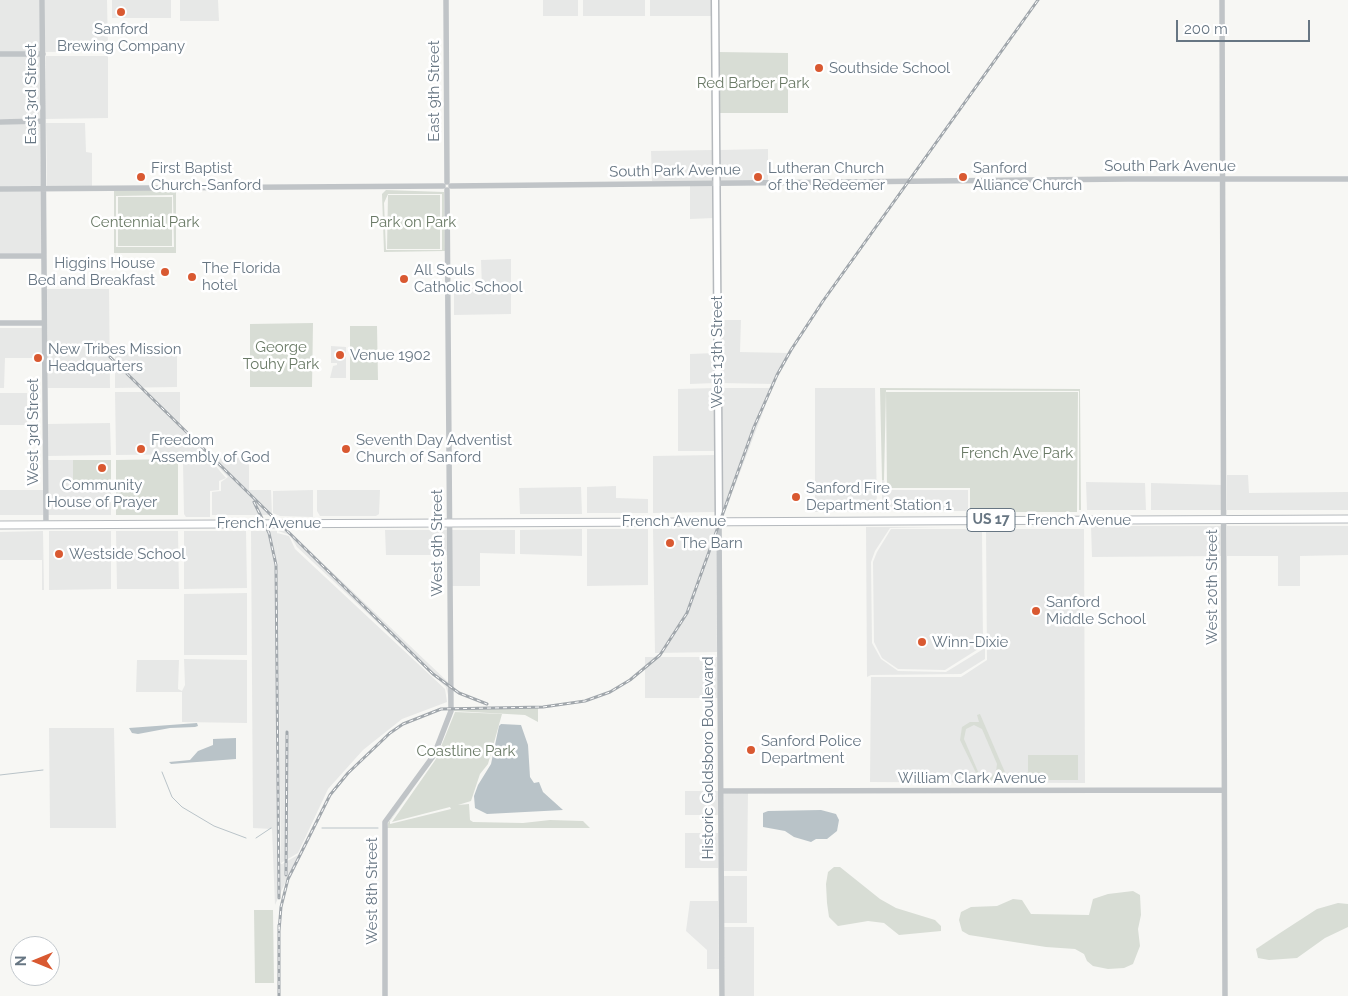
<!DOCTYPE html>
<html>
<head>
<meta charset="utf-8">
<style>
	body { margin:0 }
	#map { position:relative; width:1348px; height:996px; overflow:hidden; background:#f7f7f4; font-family:Raleway,sans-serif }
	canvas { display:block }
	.north { position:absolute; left:10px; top:936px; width:50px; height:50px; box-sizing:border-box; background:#fff; border:1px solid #c2c8cd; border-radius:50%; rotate:270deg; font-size:14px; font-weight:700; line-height:20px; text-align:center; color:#677683 }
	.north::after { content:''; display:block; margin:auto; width:18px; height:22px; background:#d95931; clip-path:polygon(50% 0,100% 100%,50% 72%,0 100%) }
	.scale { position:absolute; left:1176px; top:20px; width:134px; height:22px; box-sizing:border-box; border:2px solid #677683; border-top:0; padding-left:6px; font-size:15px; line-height:18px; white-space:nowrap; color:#677683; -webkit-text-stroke:4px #fff; paint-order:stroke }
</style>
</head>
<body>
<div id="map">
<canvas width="1348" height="996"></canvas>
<div class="north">N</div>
<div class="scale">200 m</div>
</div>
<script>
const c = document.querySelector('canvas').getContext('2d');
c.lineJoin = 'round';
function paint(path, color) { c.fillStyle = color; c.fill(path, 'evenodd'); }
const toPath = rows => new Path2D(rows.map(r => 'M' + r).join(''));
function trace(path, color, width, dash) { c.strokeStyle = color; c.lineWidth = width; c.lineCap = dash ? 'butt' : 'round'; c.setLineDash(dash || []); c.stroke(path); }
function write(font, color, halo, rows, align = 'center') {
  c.font = font + ' Raleway,sans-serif'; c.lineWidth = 5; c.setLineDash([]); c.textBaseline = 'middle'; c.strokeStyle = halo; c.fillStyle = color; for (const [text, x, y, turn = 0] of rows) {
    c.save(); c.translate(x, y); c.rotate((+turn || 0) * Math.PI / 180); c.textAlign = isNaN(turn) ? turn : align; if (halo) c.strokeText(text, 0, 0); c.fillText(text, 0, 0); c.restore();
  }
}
const built = toPath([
	[0,0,40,0,40,52,0,52],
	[45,0,107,0,108,51,45,52],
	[112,0,171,0,171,18,112,18],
	[180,0,218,0,219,21,180,21],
	[543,0,578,0,578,16,543,16],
	[583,0,645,0,645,16,583,16],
	[650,0,713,0,713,16,650,16],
	[0,56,40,56,40,119,0,119],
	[46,56,108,56,108,118,45,119],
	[40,123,41,186,0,187,0,124],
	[46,123,85,123,86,152,92,153,92,186,47,186],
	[768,149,768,181,718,181,719,150],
	[713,150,713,181,652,181,651,151],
	[690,185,713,185,714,218,690,219],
	[0,191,41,191,42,253,0,253],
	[511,259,511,314,454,315,454,288,482,288,481,260],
	[47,289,109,289,110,388,48,388],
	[719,320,741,320,740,352,788,353,774,384,720,383],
	[0,328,42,328,42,358,5,358,4,388,0,388],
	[331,346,346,347,346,378,330,378,333,366,337,365,337,363,331,363],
	[115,352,177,352,177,387,115,388],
	[715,353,715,383,690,384,690,354],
	[715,388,716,451,678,451,678,389],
	[720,388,772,388,725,512,721,512],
	[815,388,875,388,877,511,815,512],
	[115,392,180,392,180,428,206,454,116,455],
	[0,393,27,393,27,425,0,425],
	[110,423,111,455,48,456,48,424],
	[716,455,716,512,653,513,653,456],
	[249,458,249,490,271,490,272,515,212,515,212,492,221,491,221,482,228,477,213,461,184,461,184,459],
	[48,460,73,460,73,490,111,490,111,515,48,515],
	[183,463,213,463,226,478,219,481,219,490,210,491,210,517,186,517,184,514],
	[1227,475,1248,475,1249,493,1348,492,1348,510,1227,510],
	[882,480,884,480,887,490,968,490,968,511,882,511],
	[1086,482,1145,483,1146,510,1087,510],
	[1151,483,1222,485,1222,510,1151,510],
	[616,486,616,498,648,499,648,513,587,513,587,487],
	[581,487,582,514,520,514,519,488],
	[0,490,43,490,43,515,0,515],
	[313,490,313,517,280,516,273,513,273,491],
	[317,490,380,490,379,514,376,516,320,516,317,511],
	[1091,526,1222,526,1222,556,1092,557],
	[1227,526,1348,526,1348,555,1300,556,1300,586,1278,586,1278,556,1227,556],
	[866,527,943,527,890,528,875,551,871,562,872,643,881,659,898,671,946,672,985,648,985,659,961,674,871,675,867,677],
	[716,528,717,652,655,653,653,529],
	[582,529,582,556,520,554,520,530],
	[587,529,648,529,648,585,587,586],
	[891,529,982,529,983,646,945,670,898,669,882,658,874,642,873,562,877,552],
	[986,529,1084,529,1085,783,870,782,871,677,961,677,987,660],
	[385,530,447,530,447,555,386,555],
	[452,530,515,530,515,554,480,553,480,586,452,586],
	[43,531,44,590,42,590,42,560,0,560,0,532],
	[49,531,111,531,111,589,49,590],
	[116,531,178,531,179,589,117,589],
	[184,531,246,531,247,588,184,589],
	[251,531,277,531,279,863,282,864,298,855,275,905,272,829,253,828],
	[278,531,289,531,449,683,449,699,446,687,297,547,290,535],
	[277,533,289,536,295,549,445,689,447,702,402,719,363,750,328,789,298,853,281,863],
	[247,593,247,655,184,655,184,594],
	[645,657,717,657,718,698,645,698],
	[184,659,247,660,247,723,182,722,182,692,136,692,137,660,179,660,178,689,182,691,185,685],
	[49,728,114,728,116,828,50,828],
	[685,791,718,791,718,815,685,815],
	[748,793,747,871,724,871,723,794],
	[685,833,718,833,718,868,685,868],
	[724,876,747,876,747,923,724,923],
	[690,901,718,901,719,969,707,969,707,950,686,931],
	[724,927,754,927,754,996,725,996]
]);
const green = toPath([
	[718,52,788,53,788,113,719,113],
	[114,190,176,190,176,253,114,253],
	[173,195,174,247,116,247,116,196],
	[386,190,444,192,445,251,384,252,382,194],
	[388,194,442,194,442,250,386,250,384,203],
	[388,195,440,195,440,249,387,249],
	[118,197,172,197,172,246,118,246],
	[313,323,312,387,250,387,250,324],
	[350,326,377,326,378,380,350,380],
	[880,388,1080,389,1081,510,1079,510,1079,391,886,390,884,480,882,480],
	[886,392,1078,392,1077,512,970,512,970,488,887,488],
	[178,459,178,515,116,515,116,460],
	[73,460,111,460,111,490,73,490],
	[454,708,538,708,538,722,525,715,454,711],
	[455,712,502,714,488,764,480,774,471,801,458,805,469,804,470,820,473,822,523,823,550,820,583,821,590,828,387,828,388,823,419,780,390,821,390,824,451,809,450,807,392,822,436,759],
	[980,714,1007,777,1004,778,1001,772,991,781,978,777,960,740,962,727,970,722,979,722,977,715],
	[974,725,982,729,997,764,996,772,991,777,985,777,979,774,964,739,966,729],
	[1028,755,1078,755,1078,780,1028,780],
	[834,867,840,867,880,899,896,908,935,920,941,926,941,931,899,935,884,923,868,921,838,926,829,917,827,903,826,884,828,872],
	[1133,891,1140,895,1141,915,1138,929,1140,946,1133,964,1124,968,1108,969,1093,966,1087,961,1084,954,1075,949,1046,947,969,935,962,931,959,920,961,912,971,907,997,906,1013,899,1022,900,1031,914,1089,915,1093,899,1108,894],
	[1338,903,1348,904,1348,927,1325,938,1297,958,1269,960,1258,958,1256,949,1280,933,1317,909],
	[254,910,273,910,274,983,255,983]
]);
const water = toPath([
	[197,723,198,726,195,727,170,728,138,734,132,733,129,728],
	[501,724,521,725,528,745,530,777,534,783,539,782,543,792,563,810,487,814,475,808,474,796,478,785,491,764,499,726],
	[236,738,236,759,171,764,169,762,190,760,198,751,213,745,213,739],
	[821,810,836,814,839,820,837,831,827,839,816,839,811,842,794,837,785,831,763,827,763,813,768,811]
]);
const stream = toPath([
	[162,772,172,797,182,807,214,826,246,838],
	[0,775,43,770],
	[322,828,378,828],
	[256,838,271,828]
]);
const tertiary = toPath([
	[42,0,46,525],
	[446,0,447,182],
	[1222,0,1225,996],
	[0,54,43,54],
	[0,122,43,121],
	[451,186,1128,179,1348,179],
	[0,189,443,186],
	[0,256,44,256],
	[0,323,44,323],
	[719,520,722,996],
	[721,791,1224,790],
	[385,996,385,822,434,755,451,711,447,190]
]);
const secondary = toPath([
	[715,0,719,520]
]);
const primary = toPath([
	[0,525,1348,519]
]);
const rail = toPath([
	[110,357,433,674,459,693,487,704],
	[254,502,269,533,276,565,279,898],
	[286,875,287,732],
	[279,925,279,996],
	[279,931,281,907,288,879,330,795,348,773,390,733,403,724,441,709,543,707,585,701,610,692,630,680,660,655,687,613,754,427,777,375,791,350,823,301,1038,0]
]);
const markers = [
	[121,12,5,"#d95931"],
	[819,68,5,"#d95931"],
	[141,177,5,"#d95931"],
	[758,177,5,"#d95931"],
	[963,177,5,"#d95931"],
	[165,272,5,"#d95931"],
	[192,277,5,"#d95931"],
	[404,279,5,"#d95931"],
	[340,355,5,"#d95931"],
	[38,358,5,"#d95931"],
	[141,449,5,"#d95931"],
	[346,449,5,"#d95931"],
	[102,468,5,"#d95931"],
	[796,497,5,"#d95931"],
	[670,543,5,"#d95931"],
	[59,554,5,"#d95931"],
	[1036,611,5,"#d95931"],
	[922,642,5,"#d95931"],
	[751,750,5,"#d95931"]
];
const shields = [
	[991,520,48]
];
const shieldNames = [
	["US 17",991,520]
];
const poiNames = [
	["Sanford",121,29,"center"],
	["Brewing Company",121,46,"center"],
	["Southside School",829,68],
	["First Baptist",151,168],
	["Church-Sanford",151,185],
	["Lutheran Church",768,168],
	["of the Redeemer",768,185],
	["Sanford",973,168],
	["Alliance Church",973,185],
	["Higgins House",155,263,"right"],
	["Bed and Breakfast",155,280,"right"],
	["The Florida",202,268],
	["hotel",202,285],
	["All Souls",414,270],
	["Catholic School",414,287],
	["New Tribes Mission",48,349],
	["Headquarters",48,366],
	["Venue 1902",350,355],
	["Freedom",151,440],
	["Assembly of God",151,457],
	["Seventh Day Adventist",356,440],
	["Church of Sanford",356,457],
	["Community",102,485,"center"],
	["House of Prayer",102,502,"center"],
	["Sanford Fire",806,488],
	["Department Station 1",806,505],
	["The Barn",680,543],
	["Westside School",69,554],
	["Sanford",1046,602],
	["Middle School",1046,619],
	["Winn-Dixie",932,642],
	["Sanford Police",761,741],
	["Department",761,758]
];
const parkNames = [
	["Red Barber Park",753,83],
	["Centennial Park",145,222],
	["Park on Park",413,222],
	["George",281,347],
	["Touhy Park",281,364],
	["French Ave Park",1017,453],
	["Coastline Park",466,751]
];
const streetNames = [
	["East 9th Street",434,91,-90],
	["East 3rd Street",31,94,-90],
	["South Park Avenue",1170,166],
	["South Park Avenue",675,171,-1],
	["West 13th Street",717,352,-90],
	["West 3rd Street",33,432,-90],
	["French Avenue",1079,520],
	["French Avenue",674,521],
	["French Avenue",269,523],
	["West 9th Street",437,543,-90],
	["West 20th Street",1212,587,-90],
	["Historic Goldsboro Boulevard",708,758,-90],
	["William Clark Avenue",972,778],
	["West 8th Street",372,891,-90]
];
paint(built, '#e7e8e7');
paint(green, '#d8ddd5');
paint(water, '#b9c3c8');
trace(stream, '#b9c3c8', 1);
trace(secondary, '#b5b9bd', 9);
trace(primary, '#b5b9bd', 9);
trace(tertiary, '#c0c4c7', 5.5);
trace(secondary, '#fff', 6);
trace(primary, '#fff', 7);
trace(rail, '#a1a7ac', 3);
trace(rail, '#fff', 1, [4]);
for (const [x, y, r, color] of markers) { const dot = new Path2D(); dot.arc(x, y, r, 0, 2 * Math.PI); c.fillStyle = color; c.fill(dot); trace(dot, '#fff', 2); }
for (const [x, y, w] of shields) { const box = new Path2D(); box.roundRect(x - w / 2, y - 11.5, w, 23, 4); c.fillStyle = '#fff'; c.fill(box); trace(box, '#677683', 1); }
write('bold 14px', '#677683', null, shieldNames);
write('15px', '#677683', '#fff', poiNames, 'left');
write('15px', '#6a7a66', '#fff', parkNames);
write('15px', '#677683', '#fff', streetNames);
</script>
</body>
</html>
